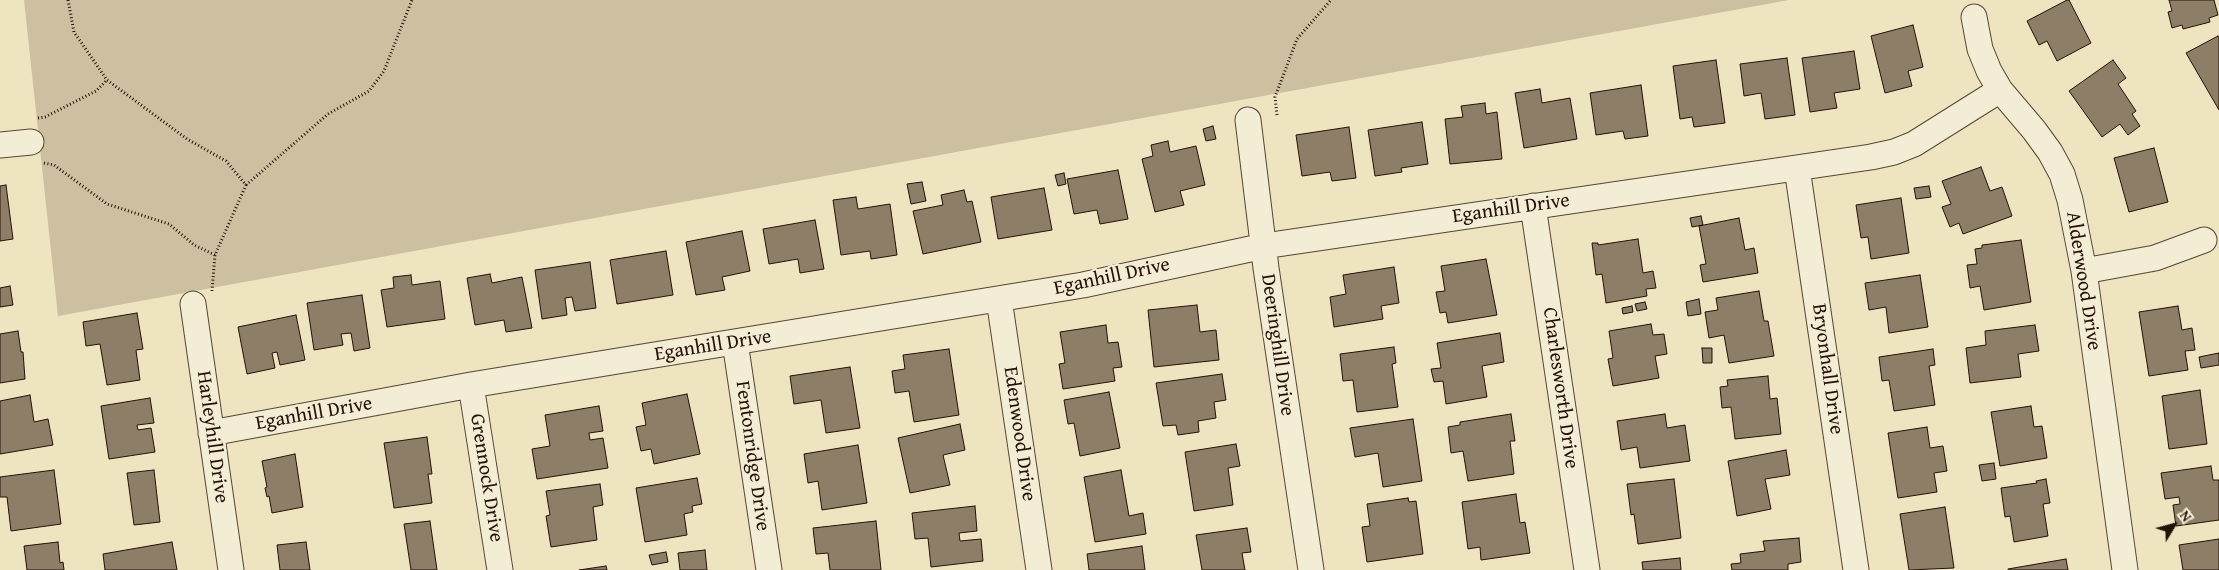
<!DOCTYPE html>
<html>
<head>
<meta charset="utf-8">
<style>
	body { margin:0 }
	#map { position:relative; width:2219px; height:570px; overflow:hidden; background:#eee4c0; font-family:"Gentium Book Plus",serif }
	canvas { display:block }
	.north { position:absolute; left:2149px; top:500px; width:50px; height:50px; -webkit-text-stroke:4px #f4edd6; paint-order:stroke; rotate:53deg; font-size:14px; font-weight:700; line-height:20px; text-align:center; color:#241107 }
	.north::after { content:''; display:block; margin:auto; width:18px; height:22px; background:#241107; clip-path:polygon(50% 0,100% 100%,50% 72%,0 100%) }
</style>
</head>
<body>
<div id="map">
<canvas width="2219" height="570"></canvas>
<div class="north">N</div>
</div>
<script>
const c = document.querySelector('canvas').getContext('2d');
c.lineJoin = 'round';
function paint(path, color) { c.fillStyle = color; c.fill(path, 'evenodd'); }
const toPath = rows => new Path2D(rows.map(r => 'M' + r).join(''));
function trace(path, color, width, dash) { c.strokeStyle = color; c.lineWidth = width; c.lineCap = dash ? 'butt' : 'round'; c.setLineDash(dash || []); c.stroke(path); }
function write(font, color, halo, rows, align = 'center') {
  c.font = font + ' "Gentium Book Plus",serif'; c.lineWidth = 4.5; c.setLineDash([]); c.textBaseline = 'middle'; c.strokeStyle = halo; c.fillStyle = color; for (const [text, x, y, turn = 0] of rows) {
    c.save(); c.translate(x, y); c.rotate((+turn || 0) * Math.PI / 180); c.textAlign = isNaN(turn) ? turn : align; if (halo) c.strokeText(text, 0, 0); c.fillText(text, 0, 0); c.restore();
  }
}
const green = toPath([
	[24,0,1789,0,58,316]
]);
const building = toPath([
	[2067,0,2069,0,2091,43,2057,61,2047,41,2039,45,2027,21,2067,0],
	[2169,0,2214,0,2218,15,2209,18,2210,22,2183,29,2182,25,2172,28,2168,12,2172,11,2169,0],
	[1913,25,1923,67,1908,71,1912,86,1885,93,1871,36,1913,25],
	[2218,36,2219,38,2219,110,2186,53,2218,36],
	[1854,51,1860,89,1834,93,1837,108,1810,112,1802,58,1854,51],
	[1787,58,1795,115,1765,119,1761,93,1744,96,1740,64,1787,58],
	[1716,60,1725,123,1694,127,1692,117,1680,119,1673,66,1716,60],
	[2113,60,2126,78,2118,84,2136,111,2132,114,2140,126,2128,135,2120,124,2102,137,2069,91,2113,60],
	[1641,85,1648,136,1625,139,1623,131,1596,135,1590,93,1641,85],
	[1540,89,1542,103,1570,98,1577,139,1524,148,1515,93,1540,89],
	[1485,103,1486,114,1497,112,1502,159,1450,164,1445,119,1463,117,1461,106,1485,103],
	[1422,122,1428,164,1401,168,1402,172,1375,176,1368,130,1422,122],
	[1213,126,1216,139,1206,141,1203,129,1213,126],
	[1349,127,1356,178,1332,181,1330,172,1302,176,1296,135,1349,127],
	[1168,141,1170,152,1196,146,1205,185,1180,191,1184,205,1155,212,1142,159,1153,156,1151,145,1168,141],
	[2154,148,2168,202,2129,212,2114,158,2154,148],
	[1981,167,1990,191,2002,187,2012,216,1963,234,1959,223,1950,227,1942,207,1951,204,1942,181,1981,167],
	[1118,170,1128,219,1100,224,1097,210,1074,214,1067,179,1118,170],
	[1064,173,1066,184,1058,186,1055,175,1064,173],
	[922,182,926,201,911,204,907,184,922,182],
	[6,185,13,239,0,241,0,186,6,185],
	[1929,186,1931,197,1916,199,1914,188,1929,186],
	[1044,188,1052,230,998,239,991,197,1044,188],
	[964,190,967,202,972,201,981,242,923,254,913,211,943,205,941,195,964,190],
	[856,197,858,209,890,204,897,255,871,259,870,251,841,255,833,200,856,197],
	[1901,198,1909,253,1871,259,1868,237,1861,238,1856,205,1901,198],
	[1701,216,1703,225,1692,227,1690,218,1701,216],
	[1739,218,1745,250,1754,248,1758,273,1703,282,1700,265,1706,264,1699,226,1739,218],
	[815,220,824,269,800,273,798,259,769,264,763,229,815,220],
	[742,231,750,271,722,277,725,290,696,295,686,242,742,231],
	[1638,239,1643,273,1653,271,1656,288,1646,289,1647,296,1606,303,1602,274,1596,275,1592,243,1598,243,1598,245,1638,239],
	[2021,240,2031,302,1984,310,1980,286,1970,288,1967,265,1977,264,1975,249,1982,248,1982,245,2021,240],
	[666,251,673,295,617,304,610,260,666,251],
	[1486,259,1497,315,1448,323,1446,312,1440,313,1436,292,1445,291,1441,266,1486,259],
	[590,262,596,308,575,311,572,297,565,298,567,315,542,319,535,270,590,262],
	[1394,267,1399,303,1381,306,1383,319,1334,327,1330,297,1346,294,1343,275,1394,267],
	[490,274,492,283,522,277,532,328,506,332,504,320,475,325,467,278,490,274],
	[411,275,412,285,440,281,445,319,387,327,381,290,394,288,393,277,411,275],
	[1920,275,1928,327,1889,333,1886,307,1869,310,1865,283,1920,275],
	[10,286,13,305,0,307,0,288,10,286],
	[1759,291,1764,321,1768,321,1774,356,1729,363,1724,335,1709,338,1705,312,1718,310,1716,298,1759,291],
	[362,295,370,348,354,351,351,333,341,334,343,345,314,350,307,303,362,295],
	[1699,299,1701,314,1688,316,1686,302,1699,299],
	[1645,302,1647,309,1637,311,1635,304,1645,302],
	[1197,305,1200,332,1216,330,1219,360,1154,367,1148,310,1197,305],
	[1632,306,1633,312,1623,314,1622,308,1632,306],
	[2178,306,2182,330,2192,328,2195,350,2185,351,2188,370,2149,376,2139,312,2178,306],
	[137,313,143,349,136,350,140,380,107,385,100,344,86,346,83,322,137,313],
	[296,315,305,360,280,365,277,352,272,353,275,368,247,374,238,327,296,315],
	[1651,324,1653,335,1664,334,1667,354,1655,356,1659,378,1613,386,1608,359,1613,358,1609,331,1651,324],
	[1106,325,1108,343,1118,342,1122,367,1113,368,1115,381,1063,389,1059,364,1065,363,1060,332,1106,325],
	[2035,325,2039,351,2018,354,2021,377,1970,383,1966,348,1986,345,1985,331,2035,325],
	[18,331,21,352,23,352,25,379,0,383,0,334,18,331],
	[1500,333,1504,362,1482,366,1487,397,1446,404,1443,381,1434,382,1431,369,1441,368,1437,343,1500,333],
	[1394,347,1396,363,1392,364,1398,407,1357,412,1353,380,1343,381,1340,354,1394,347],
	[1702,348,1712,348,1712,363,1703,363,1702,348],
	[949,349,959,415,914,422,909,391,895,393,892,371,905,369,903,355,949,349],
	[1933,349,1935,365,1929,366,1935,405,1894,411,1889,380,1882,381,1879,357,1933,349],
	[2219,353,2219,365,2201,368,2199,357,2219,353],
	[850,367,860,428,826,433,821,400,794,404,790,376,850,367],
	[1222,374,1226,400,1214,402,1216,418,1198,421,1199,432,1178,435,1176,425,1163,426,1156,383,1222,374],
	[1768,376,1770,399,1777,398,1781,434,1735,439,1731,407,1722,408,1720,387,1728,386,1727,380,1768,376],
	[2200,390,2207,444,2169,449,2162,396,2200,390],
	[1109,392,1120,448,1080,456,1074,423,1068,424,1064,400,1109,392],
	[687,394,700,454,654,464,651,449,641,451,636,427,646,425,642,403,687,394],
	[30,395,34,422,48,419,53,445,0,454,0,401,30,395],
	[150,398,154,423,137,425,138,430,151,428,155,452,109,459,101,406,150,398],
	[599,406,603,431,589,433,590,440,603,438,608,468,537,479,532,449,550,446,545,415,599,406],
	[2031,406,2034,427,2042,426,2047,458,2000,466,1991,412,2031,406],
	[1511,414,1515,441,1510,441,1514,474,1468,481,1463,451,1451,453,1448,427,1460,425,1460,422,1511,414],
	[1665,414,1667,428,1685,425,1690,461,1640,468,1637,447,1621,450,1617,421,1665,414],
	[1413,419,1422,481,1383,487,1378,453,1355,457,1350,428,1413,419],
	[960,424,965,450,943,455,950,485,910,493,898,438,960,424],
	[1927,427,1930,448,1943,446,1947,471,1934,473,1937,492,1898,498,1888,433,1927,427],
	[427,437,432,474,428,474,432,503,394,508,384,443,427,437],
	[1236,444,1240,466,1228,468,1233,505,1194,511,1185,452,1236,444],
	[858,445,867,503,822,510,818,481,808,483,804,454,858,445],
	[1786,450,1790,475,1765,479,1771,509,1737,516,1728,461,1786,450],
	[295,454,303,507,272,513,269,496,267,497,265,488,267,487,262,461,295,454],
	[1994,463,1996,479,1982,481,1979,465,1994,463],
	[2211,466,2213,480,2219,480,2219,520,2176,526,2173,505,2180,504,2179,497,2165,499,2161,473,2211,466],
	[54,470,61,524,11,531,7,497,0,497,0,477,54,470],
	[154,470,160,522,134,525,127,473,154,470],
	[1121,470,1129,516,1143,513,1146,534,1095,542,1084,477,1121,470],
	[697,478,702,504,692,506,693,512,684,514,687,535,645,542,636,488,697,478],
	[1674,479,1681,538,1638,544,1634,514,1631,515,1627,484,1674,479],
	[2046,479,2050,503,2043,504,2048,536,2014,542,2010,516,2005,517,2001,488,2037,483,2036,481,2046,479],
	[600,484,603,505,593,507,597,540,551,547,546,516,550,515,546,491,600,484],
	[1516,494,1520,523,1525,522,1530,553,1481,560,1480,547,1468,549,1462,502,1516,494],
	[1408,498,1409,502,1416,501,1423,554,1367,562,1362,527,1370,526,1367,504,1408,498],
	[975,506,977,531,959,533,960,541,981,539,983,561,931,567,928,538,915,539,912,513,975,506],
	[1945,507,1954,568,1909,570,1900,514,1945,507],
	[430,521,437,570,411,570,404,524,430,521],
	[876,521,881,570,830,570,828,553,816,554,813,528,876,521],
	[1247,528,1251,552,1242,553,1245,570,1202,570,1196,535,1247,528],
	[1799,538,1801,562,1788,564,1788,570,1732,570,1731,564,1741,563,1740,554,1765,551,1763,541,1799,538],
	[2219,539,2219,570,2183,570,2179,545,2219,539],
	[58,542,60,563,63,562,64,570,27,570,24,546,58,542],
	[172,542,177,570,105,570,103,554,172,542],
	[306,542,310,570,280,570,277,545,306,542],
	[1142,546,1145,570,1089,570,1087,554,1142,546],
	[705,550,707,570,680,570,678,553,705,550],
	[666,552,668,562,652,565,649,555,666,552],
	[1680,558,1681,570,1643,570,1642,562,1680,558],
	[2066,559,2068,570,2008,570,2008,569,2066,559],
	[606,566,607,570,579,570,606,566]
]);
const path = toPath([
	[68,0,74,32,107,80,187,139,226,161,246,185,215,255,212,291],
	[1277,115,1275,97,1297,39,1331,0],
	[38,118,45,117,96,91,107,80],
	[44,163,54,165,107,204,169,224,194,245,215,255],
	[246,185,328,114,369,91,384,71,412,0]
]);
const minor = toPath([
	[1974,17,1980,49,1989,71,2000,90,2034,130,2050,152,2062,174,2070,200,2084,271,2125,570],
	[1248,120,1266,268,1311,570],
	[0,145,31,142],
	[1797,168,1856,570],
	[1533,206,1587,570],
	[2084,271,2155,258,2204,240],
	[999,299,1039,570],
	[193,304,231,570],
	[735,342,769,570],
	[471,385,500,570],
	[211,433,471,385,1083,285,1264,246,1871,157,1894,152,1914,144,2000,90]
]);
const streetNames = [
	["Eganhill Drive",1511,209,-8],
	["Eganhill Drive",1112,277,-12],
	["Alderwood Drive",2083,281,81],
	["Deeringhill Drive",1277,345,82],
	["Eganhill Drive",713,346,-9],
	["Bryonhall Drive",1827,369,82],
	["Charlesworth Drive",1560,388,82],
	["Eganhill Drive",314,414,-10],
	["Edenwood Drive",1019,434,82],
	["Harleyhill Drive",212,437,82],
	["Fentonridge Drive",752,456,82],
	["Grennock Drive",486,478,81]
];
paint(green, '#ccc0a1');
paint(building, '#8d7f67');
trace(building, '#241107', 1);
trace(minor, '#564635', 27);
trace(path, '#241107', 3, [1, 2.5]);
trace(minor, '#f4edd6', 25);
write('20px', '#241107', '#f4edd6', streetNames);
</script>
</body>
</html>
